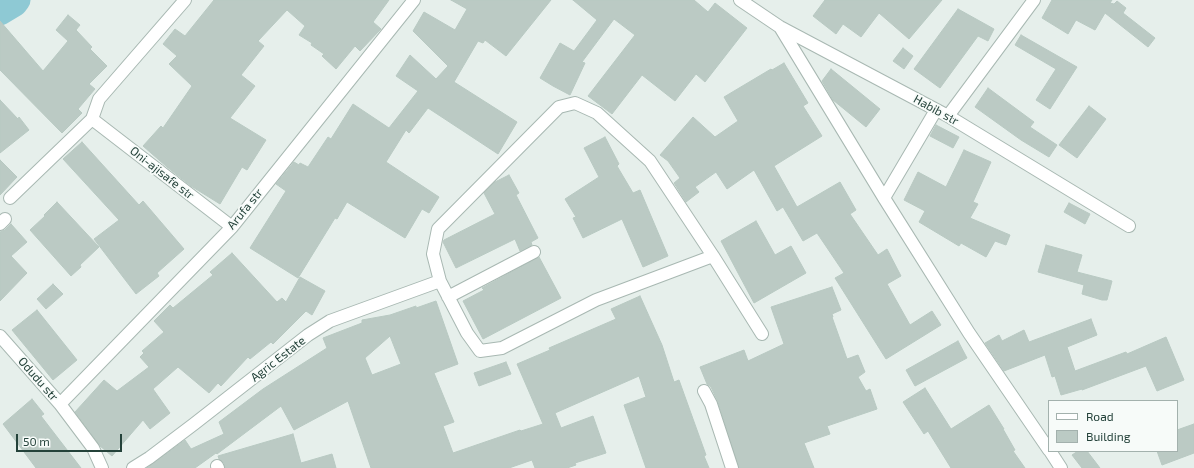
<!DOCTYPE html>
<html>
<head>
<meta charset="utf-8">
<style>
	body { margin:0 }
	#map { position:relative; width:1194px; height:468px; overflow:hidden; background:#e6efeb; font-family:"Exo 2",sans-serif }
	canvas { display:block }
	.legend { position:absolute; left:1048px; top:400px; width:130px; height:52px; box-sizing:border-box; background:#f7fbf9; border:1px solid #a3b1ad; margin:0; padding:5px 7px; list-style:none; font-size:12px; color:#24423a }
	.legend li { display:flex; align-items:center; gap:8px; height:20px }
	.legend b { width:20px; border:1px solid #a3b1ad }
	.scale { position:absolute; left:16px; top:434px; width:106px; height:18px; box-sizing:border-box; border:2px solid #24423a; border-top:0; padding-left:5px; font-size:12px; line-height:14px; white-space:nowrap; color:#24423a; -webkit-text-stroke:3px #f7fbf9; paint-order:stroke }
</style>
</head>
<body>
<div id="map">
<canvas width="1194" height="468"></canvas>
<ul class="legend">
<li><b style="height:5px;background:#fff"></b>Road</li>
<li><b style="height:11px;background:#bbcac4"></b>Building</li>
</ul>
<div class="scale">50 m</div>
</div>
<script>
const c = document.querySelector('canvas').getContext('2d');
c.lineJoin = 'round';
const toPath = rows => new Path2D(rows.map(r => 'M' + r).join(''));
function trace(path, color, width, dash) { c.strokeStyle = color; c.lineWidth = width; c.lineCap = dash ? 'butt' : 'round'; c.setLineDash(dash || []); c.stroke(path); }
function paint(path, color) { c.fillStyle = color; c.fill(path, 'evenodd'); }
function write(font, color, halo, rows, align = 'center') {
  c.font = font + ' "Exo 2",sans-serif'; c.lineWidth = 3.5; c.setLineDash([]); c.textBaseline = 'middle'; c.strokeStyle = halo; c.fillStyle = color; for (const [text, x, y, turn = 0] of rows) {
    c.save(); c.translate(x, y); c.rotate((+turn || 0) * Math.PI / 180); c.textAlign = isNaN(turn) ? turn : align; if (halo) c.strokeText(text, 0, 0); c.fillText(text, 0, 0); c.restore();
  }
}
const river = toPath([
	[0,13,15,4,18,0]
]);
const building = toPath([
	[214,0,389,0,373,22,381,29,360,51,355,46,336,69,322,56,324,54,311,45,312,43,299,35,305,26,287,10,258,41,264,46,241,75,255,86,230,118,266,140,247,170,242,167,220,204,191,186,167,167,143,146,161,126,163,128,192,86,169,64,177,56,163,44,175,29,185,36,214,0],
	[451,0,551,0,506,56,485,40,483,43,478,41,454,82,517,122,498,154,428,108,409,133,406,130,386,162,439,197,429,213,422,209,405,238,347,202,337,219,335,218,298,278,250,248,286,191,276,184,294,162,299,165,300,163,308,167,328,137,331,139,353,104,389,128,418,91,396,76,410,55,436,79,448,66,413,31,424,12,455,30,467,9,451,0],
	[573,0,694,0,708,12,715,3,747,28,705,82,696,74,675,101,642,75,612,114,588,96,635,35,614,19,582,62,585,63,570,95,553,86,540,78,560,43,574,51,597,20,573,0],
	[825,0,942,0,909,39,879,13,861,37,843,24,836,34,813,16,825,0],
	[1052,0,1112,0,1110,3,1114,4,1117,1,1126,8,1123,13,1155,38,1148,47,1105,13,1095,30,1076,20,1068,34,1042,18,1052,0],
	[958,9,994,29,988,41,978,36,940,88,914,69,958,9],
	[68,15,80,25,76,30,92,47,90,49,107,66,89,84,95,89,78,109,82,113,62,133,0,70,0,21,43,71,68,41,56,30,68,15],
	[1021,35,1077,67,1050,109,1036,100,1056,69,1015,45,1021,35],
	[903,48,913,56,904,69,893,61,903,48],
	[784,63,808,103,803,106,822,136,774,166,797,207,840,182,856,210,850,214,878,255,887,249,901,276,887,284,910,325,932,311,941,325,886,359,835,278,844,273,817,233,803,241,783,207,777,211,754,170,727,189,716,172,695,187,699,192,686,202,674,183,680,178,668,161,660,155,693,117,715,137,738,121,724,97,771,69,772,70,784,63],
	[831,69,880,109,866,127,833,100,822,81,831,69],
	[988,88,1034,122,1030,127,1057,145,1049,157,1021,140,975,107,988,88],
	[0,100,18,119,19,117,29,130,0,153,0,100],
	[1089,106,1106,119,1077,158,1059,145,1089,106],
	[936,125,959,137,953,148,930,136,936,125],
	[605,137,619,164,617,166,633,193,640,190,668,256,643,267,622,219,583,238,573,218,576,217,565,199,599,177,584,148,605,137],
	[82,142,139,205,143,201,184,249,157,273,159,276,136,294,94,239,119,220,63,159,82,142],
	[964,150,991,162,973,202,978,204,970,218,1010,235,1006,245,995,241,986,257,961,243,959,246,919,222,925,211,904,200,918,172,946,187,964,150],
	[0,160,17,177,0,195,0,160],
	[509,175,519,193,516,195,538,238,531,242,532,245,520,251,515,239,456,268,443,242,444,240,495,214,484,193,495,182,509,175],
	[57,202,99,247,80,265,81,267,71,276,30,230,45,216,44,215,57,202],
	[1069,203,1090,214,1085,224,1064,212,1069,203],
	[756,221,775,255,791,246,806,273,754,303,721,241,756,221],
	[11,224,27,242,11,256,27,273,0,301,0,232,5,230,11,224],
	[1046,245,1082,255,1077,272,1112,281,1107,300,1102,300,1082,294,1084,285,1038,272,1046,245],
	[232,253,277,302,282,298,286,302,300,277,325,291,312,315,306,311,273,344,271,342,250,359,248,357,221,386,218,383,209,393,178,367,153,389,170,413,150,429,143,420,112,456,100,446,75,412,104,380,117,391,149,367,140,357,144,353,142,351,164,332,154,321,170,305,173,308,213,275,210,272,232,253],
	[539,257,561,298,483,339,463,301,484,290,482,288,539,257],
	[53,284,63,294,46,309,37,299,53,284],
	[832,287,841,310,832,314,833,317,832,317,847,359,858,355,865,372,858,377,866,391,870,389,877,409,827,426,830,434,804,443,814,468,739,468,718,402,711,387,707,384,700,367,744,350,748,361,784,344,771,307,832,287],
	[640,296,662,345,674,382,679,380,706,455,704,456,709,468,646,468,624,405,646,397,639,376,555,413,561,428,593,416,606,453,575,463,576,465,567,468,535,468,532,460,509,468,371,468,348,401,294,430,281,406,217,454,216,453,195,468,147,468,185,440,191,449,224,434,219,422,263,389,327,348,323,338,362,323,362,320,390,315,416,306,416,308,436,301,458,364,434,373,454,422,443,426,453,453,520,430,521,431,543,424,517,364,550,350,549,348,616,319,611,309,640,296],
	[390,336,401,364,372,375,365,358,390,336],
	[37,310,77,360,53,380,12,330,37,310],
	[1091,319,1097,335,1067,347,1075,371,1126,352,1127,354,1166,337,1184,380,1157,391,1146,366,1082,390,1082,389,1061,395,1055,376,1052,377,1045,355,1004,371,985,343,999,335,1002,341,1024,330,1029,342,1091,319],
	[958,341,967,358,915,386,906,370,958,341],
	[506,362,511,374,479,386,474,373,506,362],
	[925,388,951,429,989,405,1004,429,1003,429,1015,450,1013,451,1025,468,951,468,928,431,924,434,903,402,925,388],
	[32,399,44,414,41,416,81,468,36,468,3,424,32,399],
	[1194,424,1194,453,1162,465,1157,451,1177,451,1177,430,1194,424],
	[293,434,301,463,332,454,336,468,225,468,224,463,219,459,218,456,293,434],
	[1078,451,1087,451,1100,468,1082,468,1072,455,1078,451]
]);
const minor = toPath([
	[740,0,780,27,948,116,1129,226],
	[780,27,884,198,969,333,1049,450],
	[948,116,1034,0],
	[92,119,232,227],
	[10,198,92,119,99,99,185,0],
	[884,198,936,110],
	[0,224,5,219],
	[713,256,596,300,502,348,480,351,467,333,440,281,433,254,438,229,559,107,575,103,597,113,650,161,713,256,762,334],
	[448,297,534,252],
	[0,336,60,404,93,448,102,468],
	[704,391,711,404,732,468],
	[60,404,232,227,414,0],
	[1050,451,1061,468],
	[217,466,218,468],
	[133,468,149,458,194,424,308,335,330,321,440,281]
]);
const streetNames = [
	["Habib str",936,110,29],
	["Oni-ajisafe str",162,173,38],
	["Arufa str",245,209,-51],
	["Agric Estate",278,359,-38],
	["Odudu str",38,379,49]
];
trace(river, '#8ec9d4', 25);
paint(building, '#bbcac4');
trace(building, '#b8c9c2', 1);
trace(minor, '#a8b8b2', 14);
trace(minor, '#fff', 12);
write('12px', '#24423a', '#f7fbf9', streetNames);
</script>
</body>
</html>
